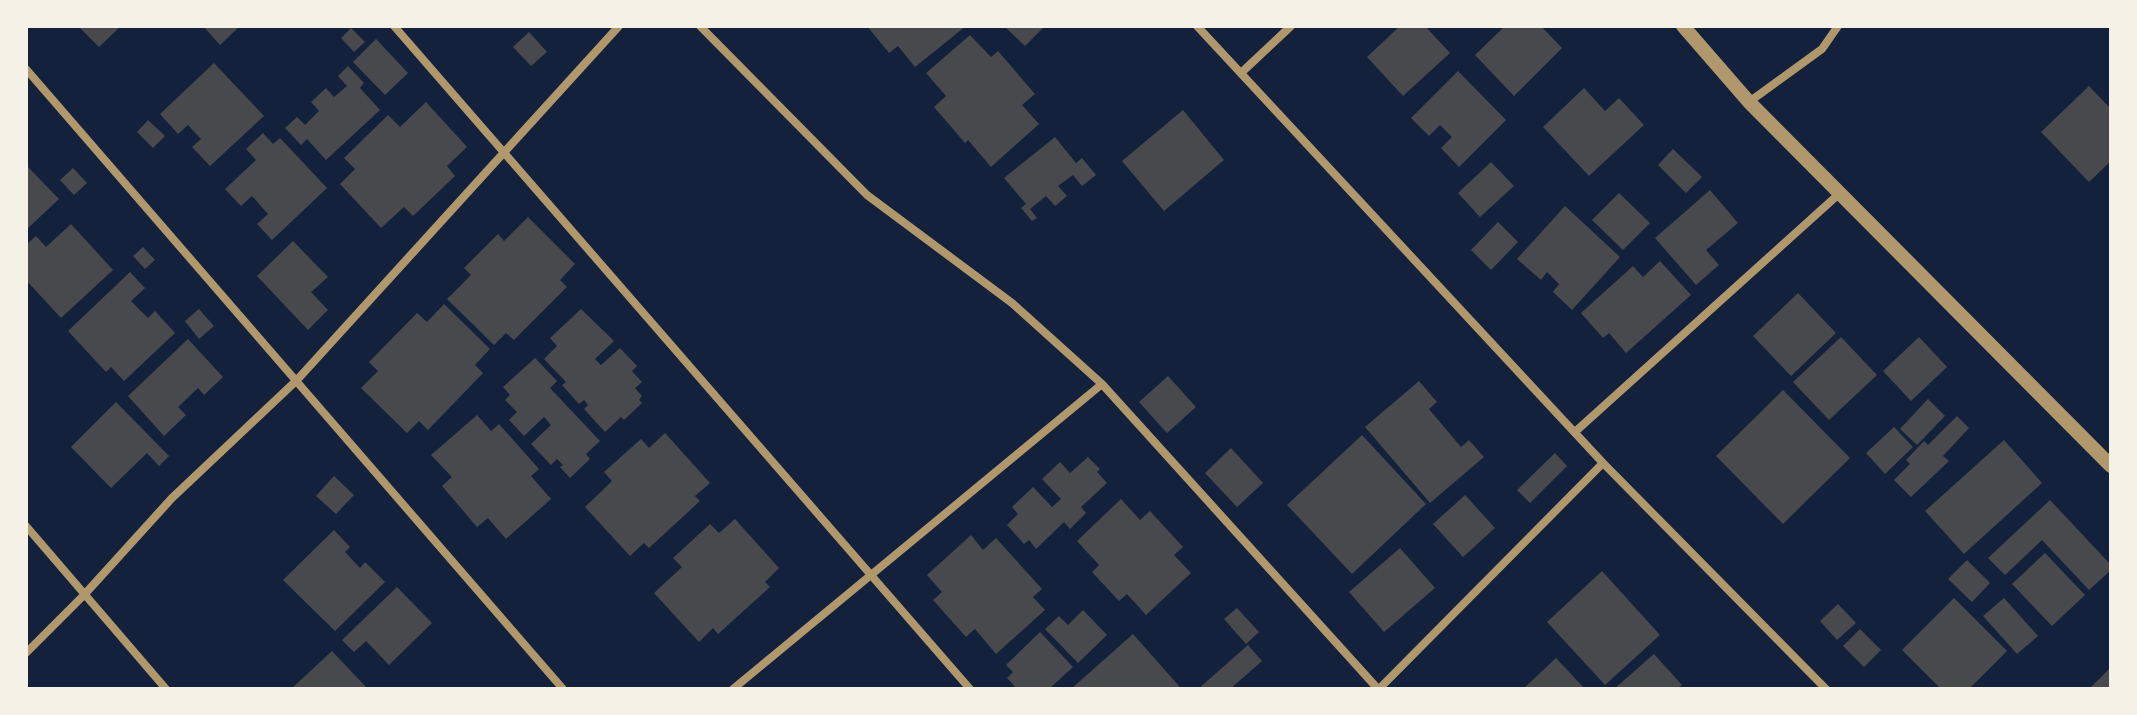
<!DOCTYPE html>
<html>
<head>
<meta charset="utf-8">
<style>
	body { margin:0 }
	#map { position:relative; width:2137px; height:715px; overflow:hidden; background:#14213d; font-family:"Fira Sans",sans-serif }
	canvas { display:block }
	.frame { position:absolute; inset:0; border:28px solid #f6f1e7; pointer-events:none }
</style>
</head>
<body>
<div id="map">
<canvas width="2137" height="715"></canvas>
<div class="frame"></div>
</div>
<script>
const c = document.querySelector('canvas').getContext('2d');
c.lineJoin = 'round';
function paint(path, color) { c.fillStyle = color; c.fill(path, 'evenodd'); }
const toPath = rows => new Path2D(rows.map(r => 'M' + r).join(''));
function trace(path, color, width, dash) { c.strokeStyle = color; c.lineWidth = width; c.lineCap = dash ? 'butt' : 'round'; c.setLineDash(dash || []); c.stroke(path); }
const building = toPath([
	[78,26,121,26,99,47],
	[203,26,240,26,220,45],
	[867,26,966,26,915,67,898,46,889,53],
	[1004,26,1045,26,1025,46],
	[1400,26,1425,26,1450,53,1403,96,1367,57],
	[1505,26,1541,26,1562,48,1514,96,1475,55],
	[351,28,365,42,354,52,341,38],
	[529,32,547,52,531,66,513,47],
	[970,35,991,57,998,51,1035,94,1022,105,1039,124,991,167,968,140,965,143,934,107,946,96,926,73],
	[376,39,408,73,385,95,353,62],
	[214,63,264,116,210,166,192,147,201,139,188,125,178,134,160,114],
	[348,66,364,83,360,88,380,110,326,160,307,139,301,145,285,128,297,117,305,125,319,111,311,102,326,88,334,97,347,86,338,76],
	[1458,71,1506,120,1459,167,1441,148,1452,137,1440,125,1429,136,1411,118],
	[2089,86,2111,109,2111,161,2089,182,2041,132],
	[1584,88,1605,111,1619,98,1644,125,1589,176,1543,127],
	[426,102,467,147,447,166,455,176,413,216,404,207,381,228,340,184,355,169,344,158,388,115,400,127],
	[1183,110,1224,160,1164,211,1122,161],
	[148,120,165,136,153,148,137,132],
	[263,133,273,144,280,138,327,188,272,240,257,224,268,214,252,196,241,206,225,189,256,160,246,149],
	[1055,137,1076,163,1082,158,1096,175,1082,186,1073,175,1058,186,1067,196,1055,206,1046,196,1030,209,1037,218,1032,221,1021,208,1026,204,1004,178],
	[1673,149,1702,177,1686,193,1658,165],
	[1491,162,1514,186,1480,217,1458,193],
	[26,165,59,199,26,230],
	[73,168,87,183,74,195,60,180],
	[1710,190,1738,223,1706,250,1719,265,1696,285,1655,238],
	[1619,193,1650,223,1623,250,1592,220],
	[1565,206,1620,257,1572,310,1553,292,1559,284,1547,272,1541,280,1517,259],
	[528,217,575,264,560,280,567,287,514,340,506,333,494,345,447,299,471,275,464,268,498,234,504,241],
	[1498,222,1518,242,1491,270,1471,250],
	[71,224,113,270,61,318,26,280,26,245,36,236,46,247],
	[293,241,328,277,311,292,328,310,308,330,257,276],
	[143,247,155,260,145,269,133,256],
	[1660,261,1691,295,1626,353,1609,333,1603,338,1581,313,1633,266,1643,277],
	[130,272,145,288,131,301,148,318,155,311,175,333,124,381,111,367,106,372,68,331],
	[1798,293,1836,333,1791,376,1753,336],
	[444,304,490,349,475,365,483,373,428,430,419,421,407,433,361,388,378,371,369,362,417,313,427,322],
	[199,309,214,326,199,339,185,321],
	[581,309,614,341,595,359,601,365,620,348,637,366,632,371,642,382,635,388,642,396,639,400,642,403,624,420,621,417,605,432,584,409,588,405,584,400,579,404,562,385,566,382,544,359,557,346,550,338],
	[1841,337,1877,375,1829,420,1793,382],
	[1919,337,1947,367,1911,401,1883,371],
	[188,339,223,377,204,395,198,388,178,407,186,415,164,436,128,396],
	[535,358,557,381,550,388,600,441,586,454,590,459,570,478,560,467,563,465,557,459,551,465,531,444,551,425,544,417,524,436,509,420,517,412,505,400,510,395,503,387],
	[1168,376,1196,407,1167,433,1139,402],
	[1419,381,1437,402,1429,409,1461,447,1469,440,1484,457,1430,503,1365,427],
	[1783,390,1850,458,1783,524,1716,456],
	[1928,399,1945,416,1917,445,1900,429],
	[116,402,169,456,159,466,147,453,111,488,71,447],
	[477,415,491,431,499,424,539,469,531,476,551,499,506,539,488,518,477,527,442,486,452,477,431,455],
	[1957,416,1969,428,1943,456,1949,461,1911,497,1894,480,1910,464,1906,460,1924,441,1928,445],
	[1894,427,1913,447,1885,474,1866,453],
	[665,433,710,483,695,496,700,501,649,548,644,543,630,556,585,507,612,481,604,472,641,439,649,448],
	[1362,435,1426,504,1352,574,1287,505],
	[2004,440,2042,483,1964,554,1925,511],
	[1231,448,1263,483,1237,507,1205,473],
	[1555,453,1567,466,1530,503,1517,490],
	[1088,457,1100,469,1097,472,1107,483,1081,507,1086,513,1070,529,1064,522,1036,549,1029,540,1024,544,1007,525,1018,514,1012,507,1033,487,1052,507,1061,499,1042,479,1060,462,1070,473],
	[334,476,354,495,336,514,316,496],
	[1465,495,1495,528,1463,557,1433,524],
	[1121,499,1140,520,1150,511,1183,547,1174,555,1191,573,1146,615,1127,594,1119,601,1092,572,1099,565,1077,541],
	[2050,500,2111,565,2111,570,2089,590,2042,540,2005,575,1988,558],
	[735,519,779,568,765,582,770,587,718,634,713,628,699,642,654,593,682,567,673,558,710,524,719,533],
	[334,530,350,547,345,552,360,568,365,562,385,582,335,631,283,580],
	[971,535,983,550,996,538,1042,589,1033,597,1045,610,996,654,975,629,966,637,933,600,942,592,927,575],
	[1400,548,1435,588,1384,632,1349,592],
	[2045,553,2085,595,2052,626,2012,584],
	[1967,560,1990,583,1972,602,1948,579],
	[1602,571,1660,635,1605,685,1547,622],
	[397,587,432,623,389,665,366,641,354,652,342,640],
	[1954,598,2007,651,1969,689,1941,689,1902,650],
	[2004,598,2038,636,2017,654,1983,616],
	[1838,604,1856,623,1837,640,1820,621],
	[1237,608,1259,632,1246,644,1224,619],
	[1083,610,1107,635,1078,663,1045,629,1059,616,1068,625],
	[1860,629,1881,650,1864,667,1843,646],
	[1040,632,1073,667,1049,689,1017,689,1007,678,1013,672,1006,665],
	[1133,634,1179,686,1178,689,1071,689],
	[1248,645,1262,661,1230,689,1198,689],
	[332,651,366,687,365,689,291,689],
	[1654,654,1682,685,1677,689,1614,689],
	[1556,658,1585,689,1523,689],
	[2111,667,2111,689,2089,689]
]);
const minor = toPath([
	[394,26,970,689],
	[700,26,867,195,1012,303,1102,384,1378,689],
	[1197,26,1603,463,1826,689],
	[26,69,563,689],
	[1241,73,1291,26],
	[1749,102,1822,49,1838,26],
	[1576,431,1840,193],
	[26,526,166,689],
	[26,653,84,595,172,498,297,380,619,26],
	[733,689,1102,384],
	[1379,689,1603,463]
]);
const tertiary = toPath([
	[1683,26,1749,102,2111,466]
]);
paint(building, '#48494c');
trace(minor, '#b1986c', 8);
trace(tertiary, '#b1986c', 14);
</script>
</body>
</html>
